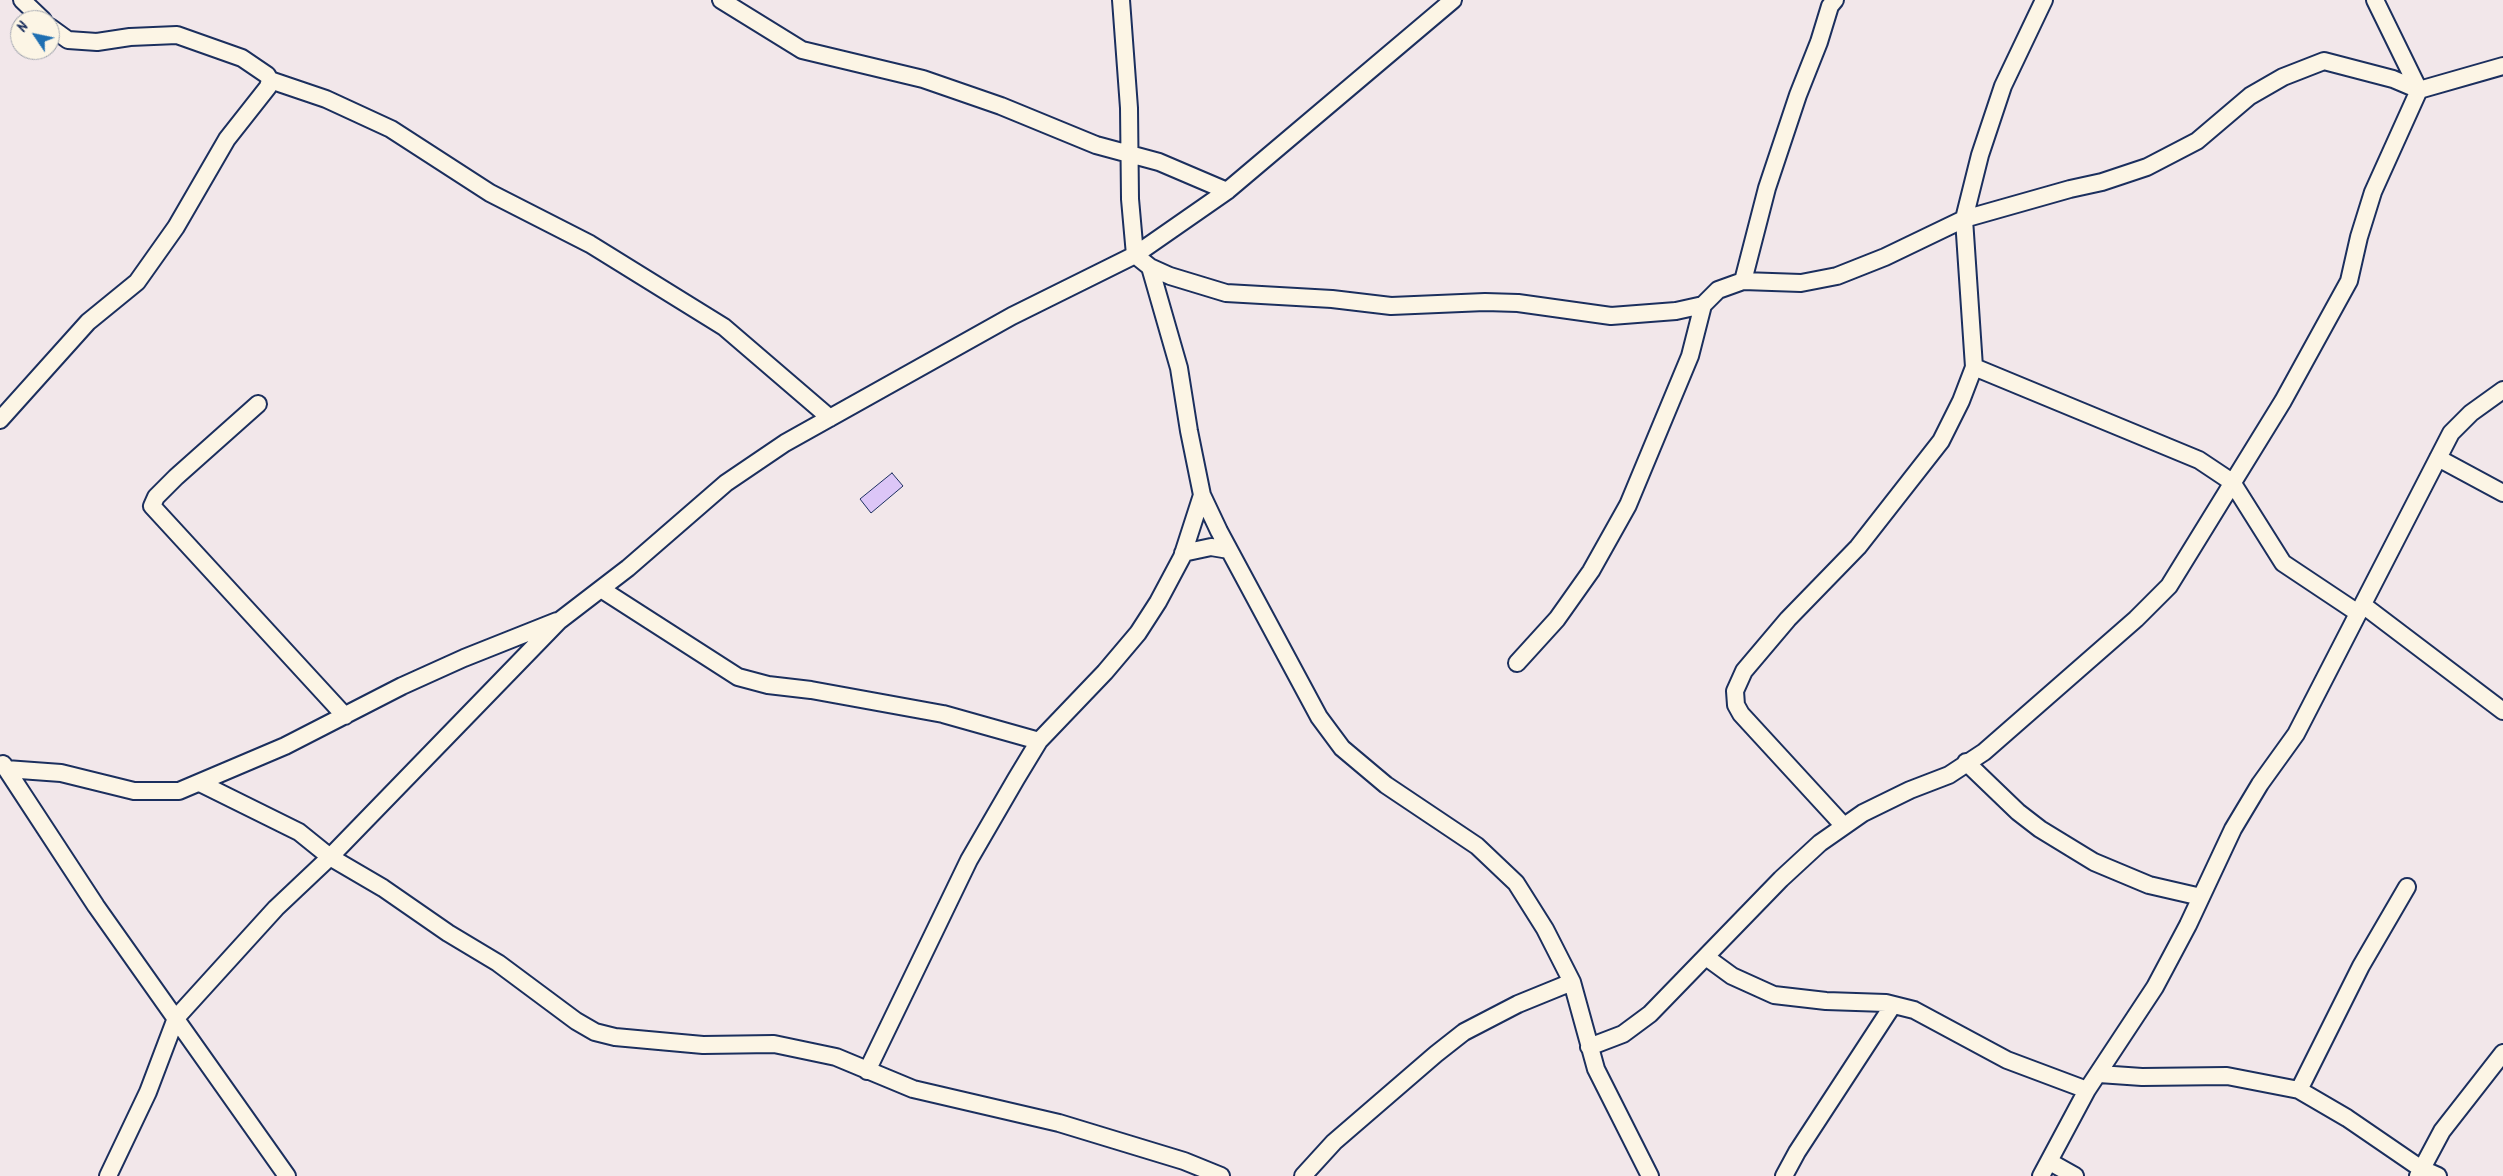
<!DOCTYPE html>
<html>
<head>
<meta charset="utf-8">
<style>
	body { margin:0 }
	#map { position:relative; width:2503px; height:1176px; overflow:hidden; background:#f2e7ea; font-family:Kalam,sans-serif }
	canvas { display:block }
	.north { position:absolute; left:10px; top:10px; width:50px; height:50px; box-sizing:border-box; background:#fcf5e5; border:1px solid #a2a6af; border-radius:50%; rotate:304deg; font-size:14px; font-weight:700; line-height:20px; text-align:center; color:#1b2f5e }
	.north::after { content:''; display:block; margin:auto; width:18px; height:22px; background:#1f6fb2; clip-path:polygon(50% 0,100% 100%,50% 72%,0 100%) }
</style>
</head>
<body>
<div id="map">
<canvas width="2503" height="1176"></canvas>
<div class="north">N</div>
</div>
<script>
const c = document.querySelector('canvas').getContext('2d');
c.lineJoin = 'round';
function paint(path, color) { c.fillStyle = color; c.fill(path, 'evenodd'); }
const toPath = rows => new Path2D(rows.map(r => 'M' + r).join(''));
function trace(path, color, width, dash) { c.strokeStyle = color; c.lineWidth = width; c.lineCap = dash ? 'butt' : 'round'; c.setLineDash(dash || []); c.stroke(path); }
const building = toPath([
	[892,473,903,486,871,513,860,499,892,473]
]);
const minor = toPath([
	[22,0,43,20],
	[721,0,802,50,923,79,1001,106,1096,145,1159,162,1227,191],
	[1121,0,1129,108,1130,199,1135,255,1150,267,1170,276,1226,293,1332,299,1391,306,1485,302,1518,303,1611,316,1676,311,1703,305,1718,290,1743,281,1801,283,1837,276,1885,257,1964,219,2070,189,2102,182,2147,167,2197,141,2250,96,2283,77,2324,61,2393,79,2419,90,2503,66],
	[50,27,68,40,97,42,130,37,177,35,242,58,267,75,270,80,326,99,391,129,490,193,590,244,724,327,830,418],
	[1150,267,1179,368,1189,431,1202,495,1219,531,1319,717,1342,748,1386,785,1477,846,1516,883,1545,929,1572,982,1596,1069,1650,1176],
	[1743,281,1767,188,1798,95,1819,42,1830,6,1835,0],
	[1974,367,2199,460,2232,482,2283,563,2358,613],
	[258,404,176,477,156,497,152,506,345,716],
	[0,420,88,322,137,282,176,227,227,139,268,87,270,80],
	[2438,458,2503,493],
	[1183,553,1211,547,1229,550],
	[601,589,738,677,768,685,811,690,943,714,1039,741],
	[2363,605,2503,711],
	[1517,663,1557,619,1591,571,1628,505,1690,356,1703,305],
	[1966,762,2018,812,2040,829,2094,862,2149,885,2201,897],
	[3,764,96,906,287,1176],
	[6,769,61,773,134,791,179,791,285,746,402,686,464,658,557,621],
	[200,783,299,832,330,857,383,888,448,933,498,963,576,1021,595,1032,615,1037,703,1045,774,1044,836,1057,913,1089,1059,1123,1184,1161,1221,1176],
	[1843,825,1741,714,1736,705,1735,691,1744,671,1788,619,1858,547,1941,441,1961,401,1974,367,1964,219,1980,155,2003,86,2044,0],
	[1706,957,1732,976,1774,995,1826,1001,1886,1003,1914,1010,2007,1060,2087,1090],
	[1589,1047,1623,1034,1650,1014,1781,879,1820,843,1863,813,1910,790,1949,775,1984,752,2136,619,2169,586,2283,401,2349,281,2359,237,2373,192,2419,90,2375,0],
	[867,1071,969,860,1016,779,1039,741,1105,672,1138,633,1158,602,1182,557,1202,495],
	[2099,1074,2142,1077,2227,1076,2299,1090,2347,1118,2420,1168,2438,1176],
	[2299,1090,2361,966,2407,887],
	[2050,1162,2075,1176],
	[108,1176,148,1092,176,1018,276,908,330,857,559,621,628,568,726,483,785,443,1012,316,1135,255,1227,191,1453,0],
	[1303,1176,1334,1142,1436,1054,1464,1032,1518,1004,1572,982],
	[1784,1176,1797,1152,1893,1005],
	[2041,1176,2087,1090,2155,987,2188,925,2233,829,2260,784,2296,734,2451,433,2471,413,2503,390],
	[2418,1176,2442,1131,2503,1053]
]);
paint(building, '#dcc6f7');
trace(building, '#1b2f5e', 1);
trace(minor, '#1b2f5e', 20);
trace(minor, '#fcf5e5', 16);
</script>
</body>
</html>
